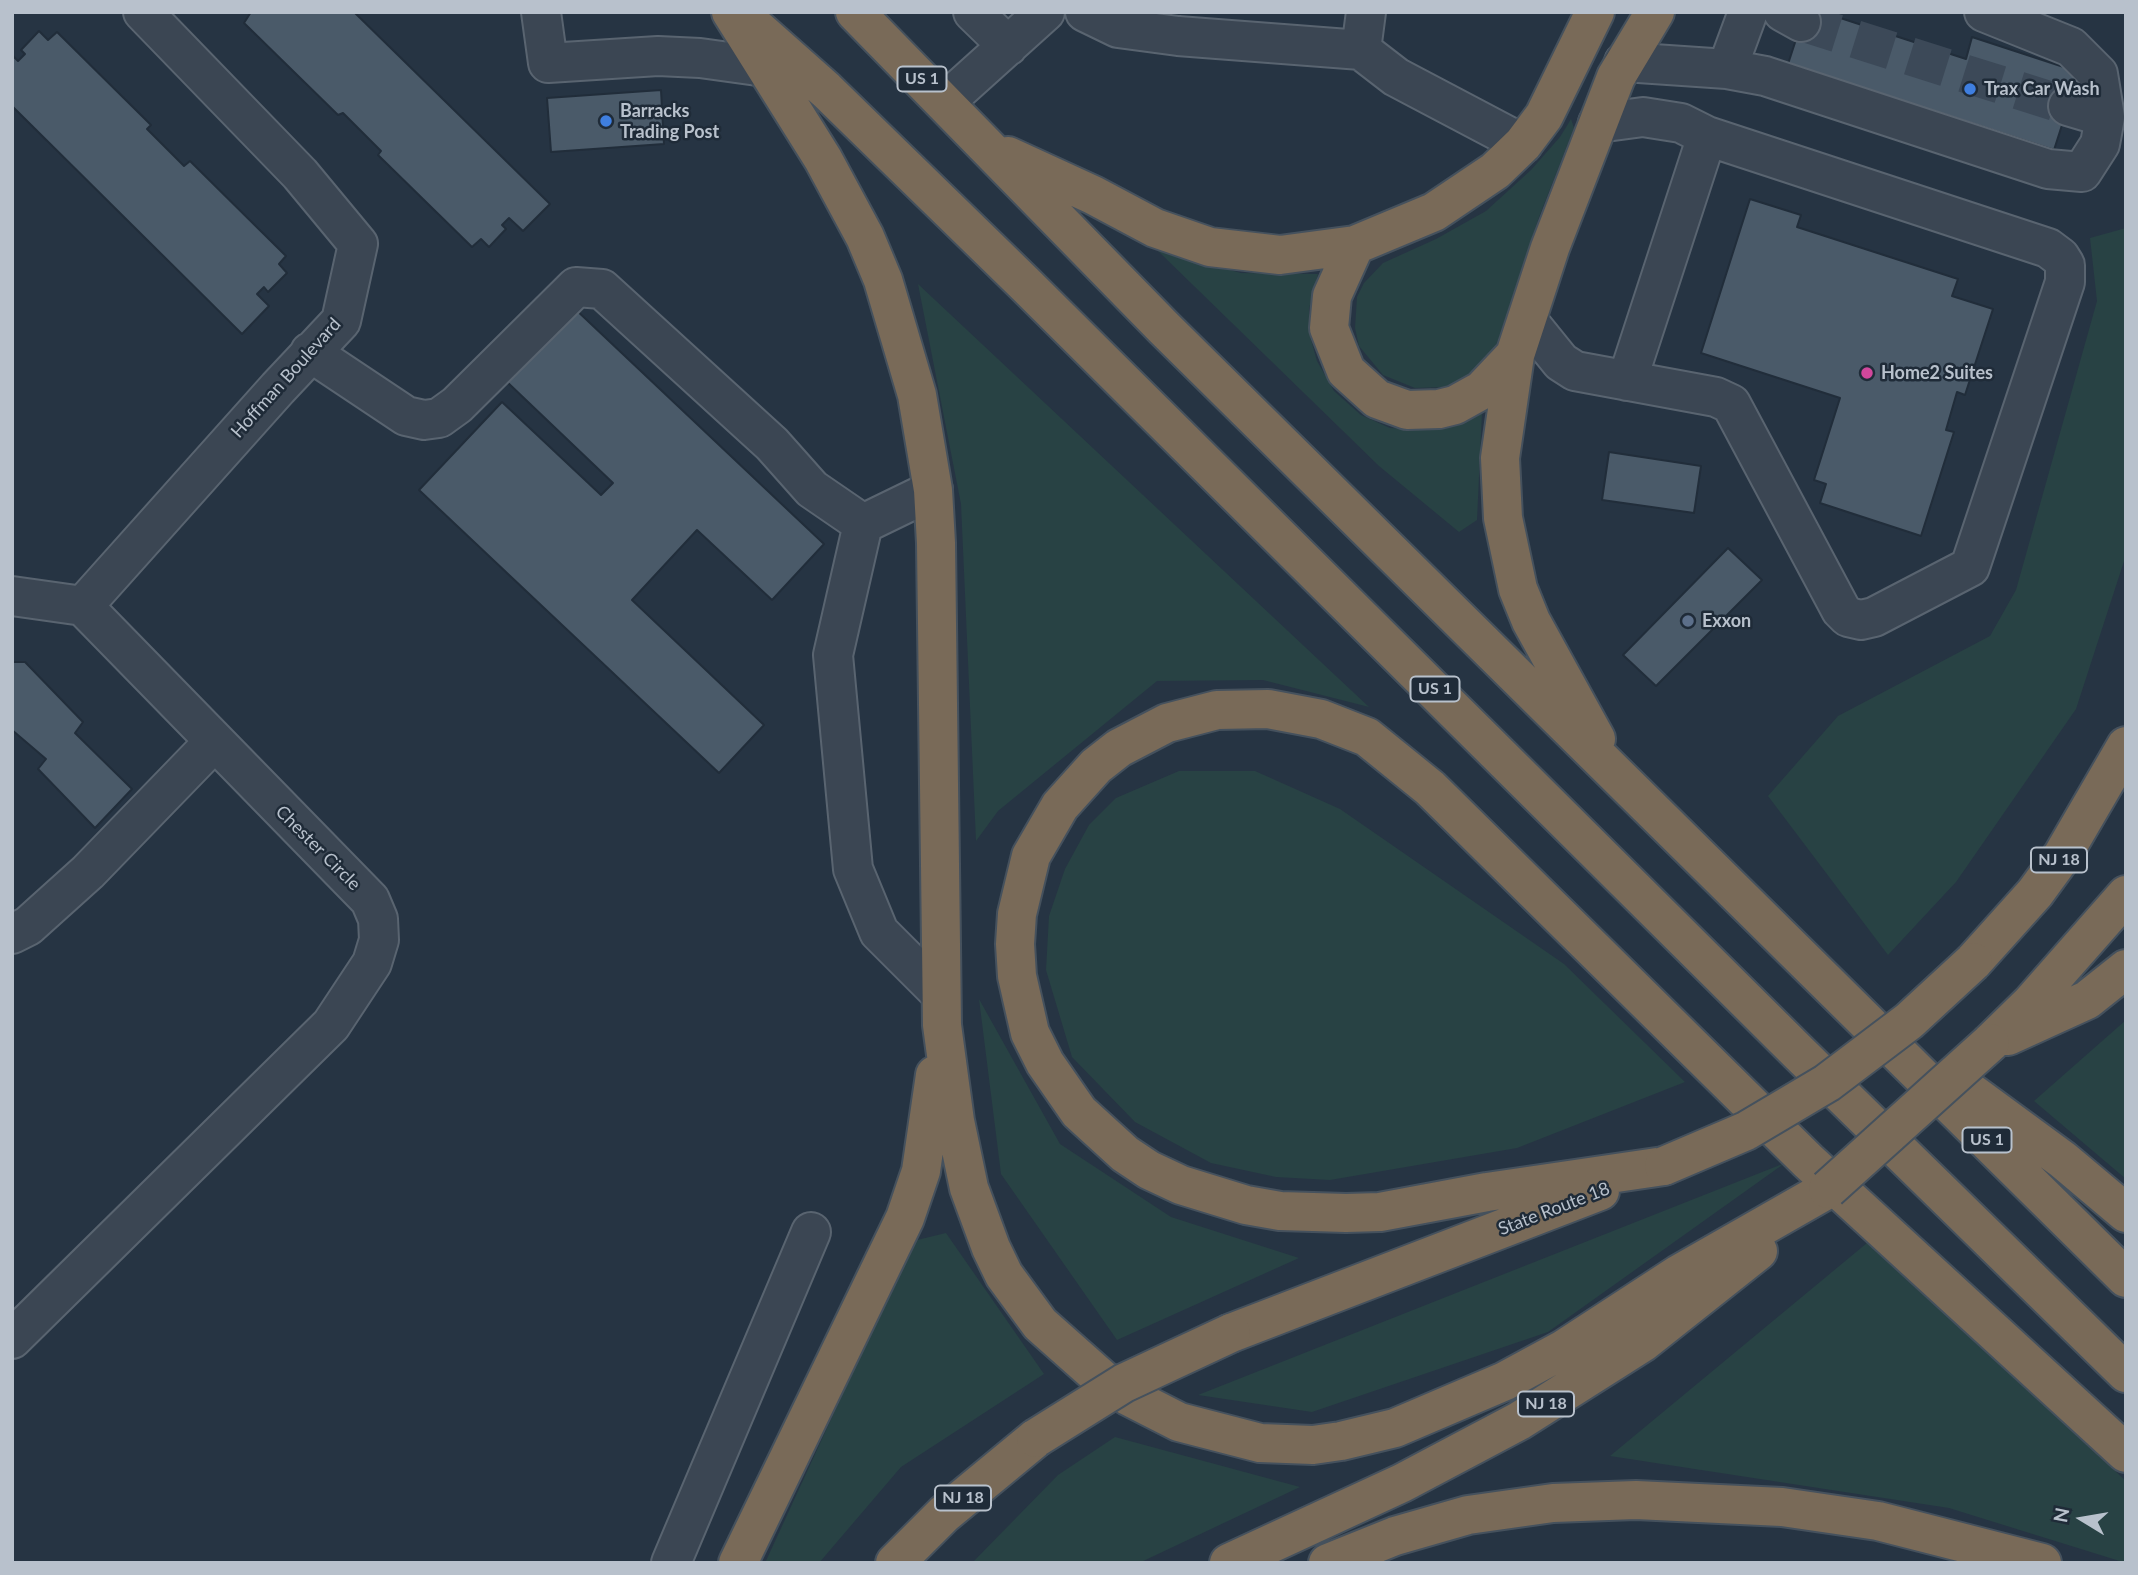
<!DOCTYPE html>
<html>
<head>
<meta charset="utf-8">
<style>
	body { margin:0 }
	#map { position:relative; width:2138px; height:1575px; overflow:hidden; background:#263443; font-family:Lato,sans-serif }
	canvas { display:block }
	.frame { position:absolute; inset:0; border:14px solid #b8c1cc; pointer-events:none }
	.north { position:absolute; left:2047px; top:1484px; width:70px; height:70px; -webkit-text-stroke:5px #1f2b38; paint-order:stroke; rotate:281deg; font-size:19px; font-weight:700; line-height:28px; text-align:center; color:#b8c1cc }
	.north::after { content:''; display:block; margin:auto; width:24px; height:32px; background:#b8c1cc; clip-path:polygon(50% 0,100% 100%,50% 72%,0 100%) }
</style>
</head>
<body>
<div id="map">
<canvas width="2138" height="1575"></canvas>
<div class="frame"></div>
<div class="north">N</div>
</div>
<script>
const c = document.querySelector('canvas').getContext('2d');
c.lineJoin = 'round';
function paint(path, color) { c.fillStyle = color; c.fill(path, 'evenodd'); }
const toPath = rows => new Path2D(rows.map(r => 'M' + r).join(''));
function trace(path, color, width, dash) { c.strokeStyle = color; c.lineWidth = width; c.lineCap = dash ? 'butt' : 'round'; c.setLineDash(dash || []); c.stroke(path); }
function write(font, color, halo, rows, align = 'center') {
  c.font = font + ' Lato,sans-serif'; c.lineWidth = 5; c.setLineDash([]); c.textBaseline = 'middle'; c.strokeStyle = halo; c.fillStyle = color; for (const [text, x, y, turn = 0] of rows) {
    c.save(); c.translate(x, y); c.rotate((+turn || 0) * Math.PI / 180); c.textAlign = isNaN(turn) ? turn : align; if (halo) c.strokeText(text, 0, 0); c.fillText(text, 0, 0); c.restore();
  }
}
const green = toPath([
	[1571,119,1574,128,1539,217,1495,349,1471,375,1446,387,1415,388,1383,375,1359,346,1355,328,1357,297,1364,283,1383,263,1436,239,1486,211,1531,170,1560,137],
	[2126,228,2126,555,2076,709,1956,882,1888,955,1768,796,1838,716,1990,636,2016,590,2097,301,2090,238],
	[1157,250,1241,273,1318,274,1309,309,1310,336,1317,361,1334,391,1361,415,1390,428,1430,430,1455,424,1482,412,1477,520,1459,532,1379,466],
	[918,284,1369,707,1263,680,1157,681,998,811,976,841,961,504],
	[1179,771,1255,771,1340,809,1564,964,1685,1082,1517,1148,1330,1180,1276,1177,1211,1163,1135,1122,1072,1057,1046,970,1049,916,1065,869,1089,825,1116,798],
	[979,999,1060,1144,1171,1217,1299,1258,1117,1340,1001,1174],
	[2126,1020,2126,1179,2034,1101],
	[1785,1163,1548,1332,1312,1412,1198,1395],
	[946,1233,1044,1374,901,1467,819,1563,765,1563,913,1241],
	[1867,1243,2126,1481,2126,1563,1949,1508,1610,1456],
	[1115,1437,1300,1487,1139,1563,972,1563,1058,1475]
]);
const building = toPath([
	[251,12,354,12,550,204,523,231,509,218,502,225,506,229,489,247,481,239,472,247,378,155,381,151,343,113,338,115,244,23,251,12],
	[1805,12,1822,12,1966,59,1972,37,2079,72,2054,150,1788,64,1805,12],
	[39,31,48,40,57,32,151,125,147,129,184,166,190,161,286,256,279,264,287,273,268,292,264,287,257,294,269,306,242,334,12,106,12,55,18,61,25,54,21,50,39,31],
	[661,90,664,144,551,152,547,98,661,90],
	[1750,199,1801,215,1797,227,1958,279,1952,296,1993,309,1965,395,1957,392,1946,430,1954,432,1921,536,1820,503,1826,484,1814,480,1840,398,1701,353,1750,199],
	[573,307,824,544,772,600,697,530,632,600,764,725,719,773,419,490,502,402,601,495,613,483,505,380,573,307],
	[1609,452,1701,466,1694,513,1602,500,1609,452],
	[1728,548,1762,580,1656,686,1623,655,1728,548],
	[12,662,25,662,83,722,75,733,132,789,95,828,38,769,46,759,12,730,12,662]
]);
const minorTunnel = toPath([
	[1801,22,2068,106]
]);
const minor = toPath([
	[541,12,548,63,658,56,700,58,765,67],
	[973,12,1008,46],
	[1085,12,1118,28,1178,36,1361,50,1366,12],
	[1783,12,1801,22],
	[1361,50,1396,77,1523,144],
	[1624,62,1727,69,1765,76,2048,169,2082,172,2100,144,2105,117,2098,74,2071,47,1984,12],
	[1727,69,1748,12],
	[945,102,1045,12],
	[2068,106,2105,117],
	[1527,320,1561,362,1575,371,1716,397,1731,404,1841,610,1848,617,1861,620,1874,617,1970,567,2065,282,2065,265,2060,257,2048,248,1707,136,1681,123,1643,117,1598,123],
	[310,352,406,416,424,420,439,418,457,405,576,287,602,289,772,444,812,489,863,524,933,490],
	[1627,381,1707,136],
	[863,524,833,655,853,869,879,932,941,994],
	[12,596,83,606,370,900,378,919,379,940,372,963,331,1025,12,1339],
	[83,606,278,388,341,321,358,244,300,174,143,12],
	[12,934,28,926,88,872,213,743],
	[671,1563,811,1232]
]);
const highway = toPath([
	[731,12,823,159,865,237,883,280,917,395,933,490,936,543,942,1025,955,1121,969,1188,991,1248,1004,1275,1040,1324,1102,1379,1128,1396,1179,1422,1260,1443,1313,1445,1341,1441,1395,1428,1505,1381,1564,1349,1679,1274,1828,1189],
	[855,12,1164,328,2126,1278],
	[755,27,826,90,1024,283,1799,1053,2126,1373],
	[1008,156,1093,195,1155,228,1210,247,1280,255,1355,245,1434,212,1495,171,1523,144,1544,116,1595,12],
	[1355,245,1332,296,1329,328,1346,371,1377,399,1407,410,1439,409,1455,405,1482,390,1515,355],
	[1596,739,1531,621,1518,589,1503,518,1500,458,1515,355,1550,248,1616,77,1655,12],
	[1973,962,2035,893,2062,856,2126,746],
	[2008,1036,2087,1000,2126,969],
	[1990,1043,2031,1003,2126,895],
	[1954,1080,2063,1160,2126,1213],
	[1664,1166,1487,1192,1380,1212,1346,1213,1280,1211,1246,1205,1181,1185,1149,1170,1125,1154,1079,1112,1045,1063,1030,1033,1017,976,1015,944,1017,914,1031,856,1060,806,1096,766,1119,748,1167,723,1217,710,1268,709,1321,719,1367,737,1430,788,1808,1161,2126,1453],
	[1231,1333,1600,1191],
	[738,1563,905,1218,921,1171,935,1075],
	[895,1563,944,1514,1036,1438],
	[1229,1563,1402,1483,1519,1421,1642,1343,1758,1251],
	[1328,1563,1395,1536,1468,1515,1553,1503,1636,1500,1782,1507,1878,1521,2042,1563]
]);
const highwayBridge = toPath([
	[1664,1166,1746,1131,1827,1083,1909,1021,1973,962],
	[1828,1189,1990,1043],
	[1036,1438,1124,1383,1231,1333]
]);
const markers = [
	[1970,89,7,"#3f7fe0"],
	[606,121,7,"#3f7fe0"],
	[1867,373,7,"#d1479c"],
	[1688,621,7,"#5c6f8a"]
];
const shields = [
	[922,79,49],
	[1435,689,49],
	[2059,860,56],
	[1987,1140,49],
	[1546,1404,56],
	[963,1498,56]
];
const shieldNames = [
	["US 1",922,79],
	["US 1",1435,689],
	["NJ 18",2059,860],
	["US 1",1987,1140],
	["NJ 18",1546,1404],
	["NJ 18",963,1498]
];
const poiNames = [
	["Trax Car Wash",1984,89],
	["Barracks",620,111],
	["Trading Post",620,132],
	["Home2 Suites",1881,373],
	["Exxon",1702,621]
];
const streetNames = [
	["Hoffman Boulevard",286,378,-48],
	["Chester Circle",318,848,45],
	["State Route 18",1554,1209,-21]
];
paint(green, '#284244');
paint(building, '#4a5a69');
trace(building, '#212d3a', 2);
trace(minorTunnel, '#3c4958', 38, [38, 19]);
trace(minor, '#596470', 42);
trace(highway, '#45515d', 42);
trace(minor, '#3b4653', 38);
trace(highway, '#796a58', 38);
trace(highwayBridge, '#45515d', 42, []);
trace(highwayBridge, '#796a58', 38);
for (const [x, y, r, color] of markers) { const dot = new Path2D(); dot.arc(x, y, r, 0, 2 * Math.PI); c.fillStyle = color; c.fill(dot); trace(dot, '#1f2b38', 2.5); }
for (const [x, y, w] of shields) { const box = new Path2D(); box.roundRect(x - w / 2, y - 12.5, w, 25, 5); c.fillStyle = '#1f2b38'; c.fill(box); trace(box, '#b8c1cc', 2); }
write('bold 16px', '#b8c1cc', null, shieldNames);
write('bold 18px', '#b8c1cc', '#1f2b38', poiNames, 'left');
write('18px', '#b8c1cc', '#1f2b38', streetNames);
</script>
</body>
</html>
